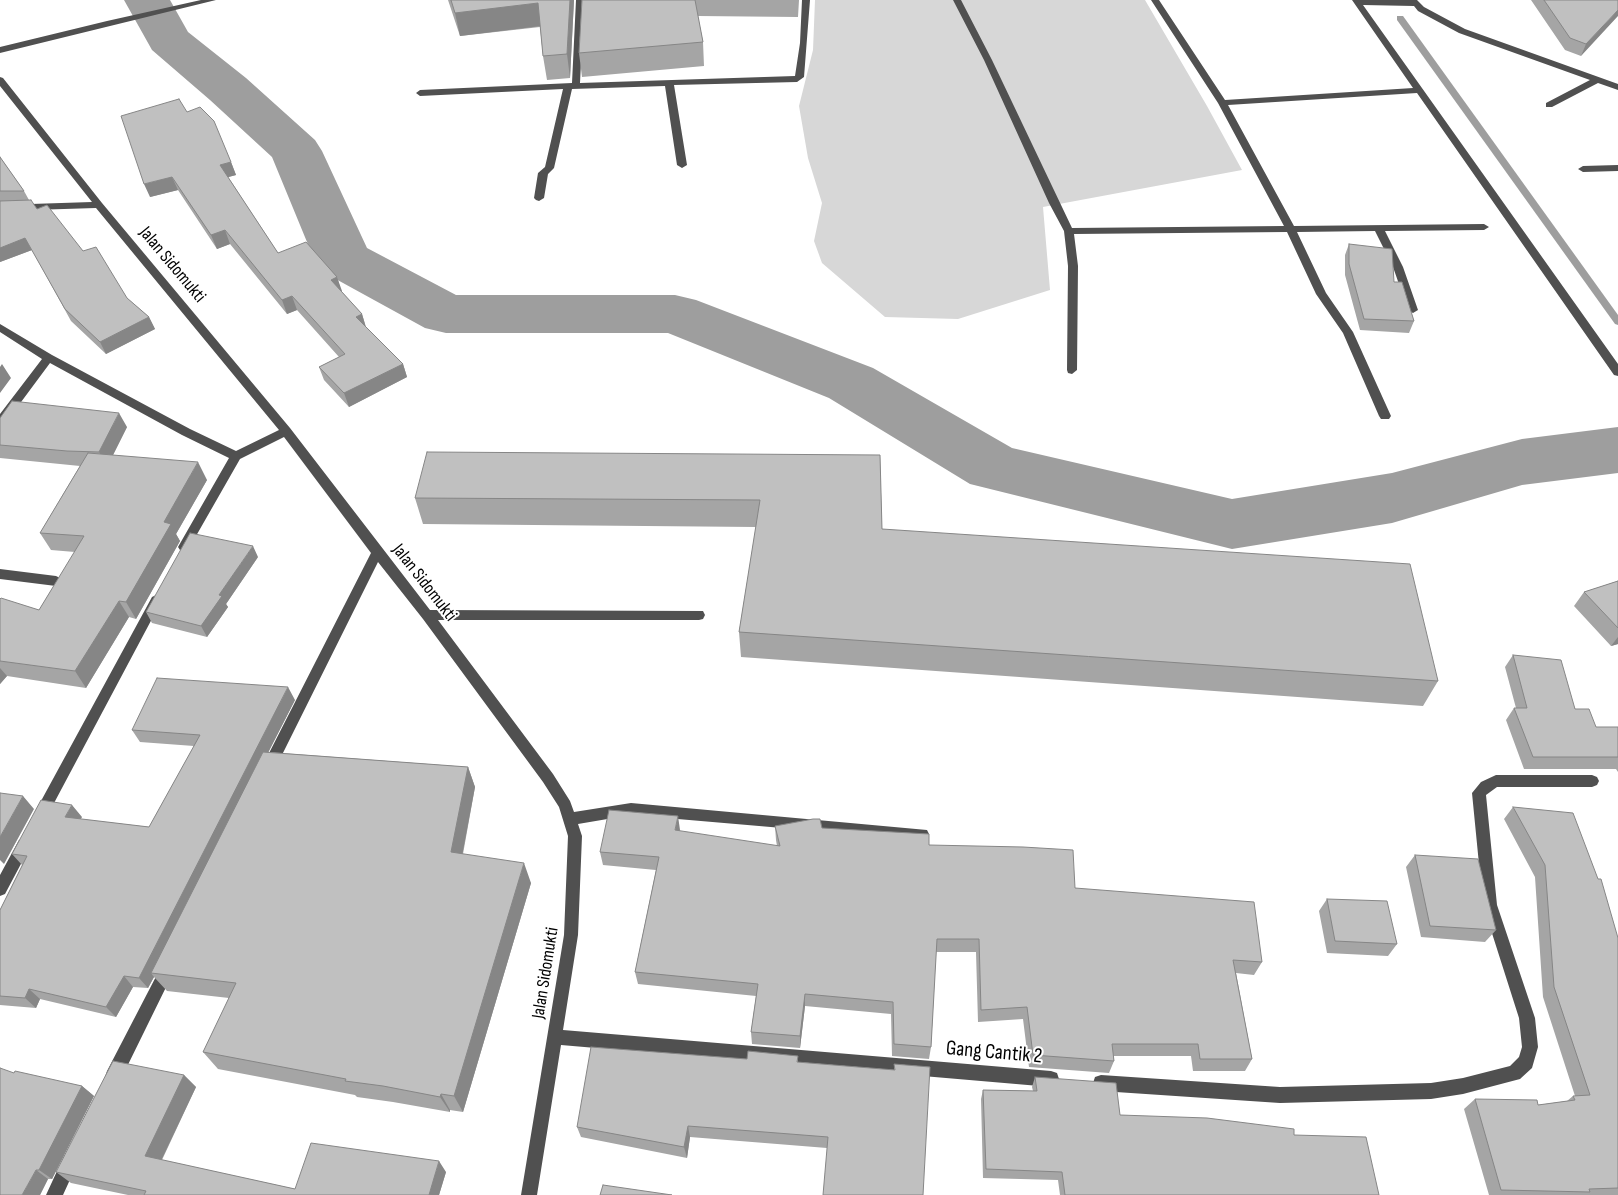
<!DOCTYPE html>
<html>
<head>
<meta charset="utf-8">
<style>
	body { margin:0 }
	canvas { display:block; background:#fff }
</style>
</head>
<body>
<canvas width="1618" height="1195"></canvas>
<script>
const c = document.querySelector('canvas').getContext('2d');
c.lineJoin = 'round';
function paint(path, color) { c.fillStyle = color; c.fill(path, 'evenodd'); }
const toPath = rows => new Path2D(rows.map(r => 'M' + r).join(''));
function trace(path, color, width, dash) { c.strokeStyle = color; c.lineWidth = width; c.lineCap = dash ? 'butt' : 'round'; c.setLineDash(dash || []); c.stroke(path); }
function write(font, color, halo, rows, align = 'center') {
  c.font = font + ' "Sofia Sans Condensed",sans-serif'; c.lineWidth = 4; c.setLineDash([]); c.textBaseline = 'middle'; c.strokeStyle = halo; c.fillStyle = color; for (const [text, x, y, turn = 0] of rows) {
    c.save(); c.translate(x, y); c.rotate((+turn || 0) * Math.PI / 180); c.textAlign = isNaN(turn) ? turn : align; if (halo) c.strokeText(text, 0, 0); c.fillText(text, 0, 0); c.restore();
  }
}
const green = toPath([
	[815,0,1145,0,1207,106,1242,170,1043,207,1050,290,958,319,885,317,822,263,814,241,822,203,808,158,799,106,813,50]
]);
const stream = toPath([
	[1397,16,1403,16,1618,315,1618,325,1615,324,1397,20,1397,16]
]);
const river = toPath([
	[124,0,170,0,188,32,246,78,315,140,322,151,367,248,456,295,675,295,696,300,873,368,1012,448,1232,499,1392,473,1522,439,1618,427,1618,473,1522,485,1392,523,1232,549,970,484,829,398,668,333,446,333,425,328,323,272,314,259,272,157,210,100,152,50,124,0]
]);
const minor = toPath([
	[201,0,216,0,0,53,0,47,107,21,201,0],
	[576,0,584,0,580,83,795,76,800,43,802,0,810,0,804,77,797,82,674,85,687,165,682,168,677,165,665,86,572,89,554,168,548,174,544,198,539,201,536,200,534,198,538,173,545,167,563,89,420,96,416,93,420,90,572,83,576,0],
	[953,0,961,0,992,60,1072,228,1284,226,1218,103,1151,0,1159,0,1225,100,1413,88,1352,0,1417,0,1424,7,1465,29,1618,84,1618,90,1598,83,1552,107,1546,107,1546,103,1590,80,1459,33,1418,11,1414,6,1363,5,1618,364,1618,376,1614,375,1417,93,1228,105,1294,226,1484,224,1489,227,1484,230,1385,231,1403,267,1418,310,1413,313,1408,310,1393,267,1375,231,1297,232,1326,293,1353,332,1391,416,1389,419,1381,419,1379,416,1343,333,1316,294,1287,232,1074,234,1078,266,1077,370,1072,374,1068,373,1067,370,1068,266,1064,231,1049,203,984,60,953,0],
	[0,77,3,78,102,203,290,428,430,610,703,611,705,615,703,619,699,620,438,620,553,774,570,801,574,812,631,803,927,830,929,834,927,838,922,840,631,815,578,824,582,836,578,935,563,1030,1051,1071,1057,1073,1059,1079,1057,1085,1051,1087,561,1045,537,1195,521,1195,564,935,568,836,559,807,543,782,423,619,378,562,274,771,269,773,264,771,262,767,264,763,371,553,284,437,240,459,188,550,184,552,180,550,178,547,229,458,182,435,50,363,4,425,0,426,0,414,42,359,0,332,0,324,52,355,190,429,236,451,279,430,96,208,0,211,0,205,92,202,0,86,0,77],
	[1618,165,1618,171,1583,172,1578,169,1583,166,1618,165],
	[0,569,56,576,60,578,62,581,60,584,56,586,0,579,0,569],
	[156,595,160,597,162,600,45,820,40,822,35,820,33,816,35,812,152,597,156,595],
	[1496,775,1592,775,1597,777,1599,781,1597,785,1592,787,1497,787,1486,795,1497,905,1535,1018,1538,1047,1532,1068,1520,1079,1463,1094,1431,1099,1280,1103,1101,1091,1095,1089,1093,1083,1095,1077,1101,1075,1280,1087,1431,1083,1463,1078,1510,1066,1519,1057,1522,1047,1519,1018,1483,905,1472,793,1481,782,1496,775],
	[24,839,29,840,31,845,5,894,0,896,0,875,19,840,24,839],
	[167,963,172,965,175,970,172,975,119,1083,113,1085,107,1083,105,1077,107,1071,162,965,167,963],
	[70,1154,76,1156,78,1162,63,1195,46,1195,64,1156,70,1154]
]);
const wall = toPath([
	[448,0,574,0,570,78,547,80,543,56,540,27,460,36],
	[582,0,799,0,798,17,698,16,703,42,704,66,582,77,579,53],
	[1531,0,1618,0,1581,56,1565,50],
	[187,112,231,162,236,175,228,177,278,253,337,277,341,291,362,314,366,327,403,364,407,377,349,407,324,380,319,367,339,357,297,310,287,314,230,244,217,249,178,190,150,197],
	[0,157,24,191,29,200,37,209,83,251,127,298,149,317,155,329,106,354,71,321,32,250,0,262],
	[1349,244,1394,282,1414,321,1409,333,1360,330,1345,275,1345,255],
	[0,418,127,427,113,455,207,480,176,534,180,541,136,619,129,617,86,688,7,676,0,684,0,599,39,610,75,552,51,550,40,533,80,466,0,458],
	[880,455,882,529,1438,681,1423,706,741,657,739,632,756,527,423,524,415,498],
	[258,557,226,604,228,607,207,637,152,623,146,612],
	[1618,581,1618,644,1611,646,1574,606,1584,592],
	[1513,655,1596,727,1618,727,1618,772,1616,769,1524,769,1506,720,1514,708,1516,708,1505,667],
	[295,700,268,752,468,767,475,787,463,854,531,883,463,1112,450,1110,450,1112,393,1102,357,1097,355,1095,218,1069,203,1052,229,998,167,991,154,977,148,988,133,987,116,1017,40,999,36,1008,0,1005,0,910,22,865,12,854,82,817,80,819,149,827,194,746,140,742,132,730],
	[1513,807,1618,938,1618,1195,1489,1195,1464,1109,1475,1099,1538,1105,1567,1101,1573,1096,1575,1096,1543,997,1535,877,1504,819],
	[775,826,822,828,929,845,1075,888,1262,962,1254,975,1236,973,1252,1059,1245,1071,1193,1071,1191,1056,1114,1056,1114,1061,1109,1073,1029,1067,1023,1019,978,1022,976,952,936,952,931,1047,929,1059,892,1056,891,1014,805,1006,800,1048,752,1044,751,1032,756,996,638,984,635,972,656,870,603,865,600,852,777,846,776,840],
	[1415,855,1496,930,1485,942,1421,937,1406,867],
	[1327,899,1397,944,1388,956,1327,953,1319,911],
	[798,1056,798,1062,894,1070,894,1064,930,1067,827,1148,690,1137,687,1158,581,1137,577,1127,747,1059],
	[14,1073,82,1086,94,1096,52,1179,48,1179,40,1195],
	[184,1075,196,1087,162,1160,295,1189,446,1172,439,1195,128,1195,71,1183,56,1172],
	[1035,1077,1120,1115,1294,1135,1379,1195,1060,1195,1058,1180,983,1178,981,1099,983,1090,1033,1091,1032,1087]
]);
const shadedWall = toPath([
	[570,0,574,0,570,78,567,54],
	[538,3,541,26,460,36,455,13],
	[1618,10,1618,16,1581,56,1586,44],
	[231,162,236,175,225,178,220,165],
	[172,177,178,190,150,197,144,184],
	[225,230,230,244,217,249,211,235],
	[25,238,32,250,0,262,0,248],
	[337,277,342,291,335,294,331,280],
	[292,296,297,310,287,314,282,300],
	[362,314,366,328,356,317],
	[149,317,155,329,106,354,100,342],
	[2,364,11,378,0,393,0,367],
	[403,364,407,377,349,407,344,393],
	[119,413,127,427,107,467,99,452],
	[198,462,207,480,176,534,180,541,136,619,126,602,164,522],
	[253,546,258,557,226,604,228,607,207,637,201,626,219,595],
	[119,601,129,617,86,688,75,671],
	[1618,637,1618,644,1611,646],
	[0,668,7,676,0,684],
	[288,687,295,700,156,973,151,973,154,977,148,988,139,978],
	[468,767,475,787,459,872,451,852],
	[23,796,34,809,4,864,0,860,0,837],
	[72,805,82,817,75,829,65,817],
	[678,816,680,830,677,843,675,830],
	[524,863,531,883,463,1112,454,1096],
	[124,976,133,987,116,1017,106,1007],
	[29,989,40,999,36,1008,25,998],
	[805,994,805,1006,800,1048,800,1036],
	[184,1075,196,1087,158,1167,145,1156],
	[82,1086,94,1096,52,1179,39,1170],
	[441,1094,450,1110,450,1112,440,1097],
	[688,1126,690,1137,687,1158,684,1147],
	[439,1161,446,1172,439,1195,429,1195],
	[36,1170,48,1179,40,1195,22,1195]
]);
const building = toPath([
	[451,0,570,0,567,54,543,56,538,3,455,13,451,0],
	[582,0,695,0,703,42,579,53,582,0],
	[1544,0,1618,0,1618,10,1586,44,1570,38,1544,0],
	[179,99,187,112,200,107,214,121,231,162,220,165,278,253,306,242,337,277,331,280,362,314,356,317,403,364,344,393,319,367,345,354,292,296,282,300,225,230,211,235,172,177,144,184,121,116,179,99],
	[0,157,24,191,0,191,0,157],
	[31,200,37,209,47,205,83,251,96,247,127,298,149,317,100,342,65,309,25,238,0,248,0,201,31,200],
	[1349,244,1392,249,1394,282,1402,282,1414,321,1364,319,1349,264,1349,244],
	[12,401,119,413,99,452,67,451,0,445,0,418,12,401],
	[427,452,880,455,882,529,1410,564,1438,681,739,632,760,500,415,498,427,452],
	[88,453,198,462,164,522,171,524,126,602,119,601,75,671,0,661,0,599,1,598,39,610,84,536,40,533,88,453],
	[190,533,253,546,219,595,222,596,201,626,146,612,190,533],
	[1618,581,1618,628,1584,592,1618,581],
	[1513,655,1561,660,1575,709,1589,709,1596,727,1618,727,1618,757,1533,757,1514,708,1527,708,1513,655],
	[157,678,288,687,139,978,124,976,106,1007,29,989,25,998,0,996,0,910,27,856,12,854,41,800,72,805,65,817,149,827,200,735,132,730,157,678],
	[263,752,468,767,451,852,524,863,454,1096,441,1094,440,1097,383,1086,345,1081,346,1079,203,1052,236,983,151,973,263,752],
	[0,793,23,796,0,837,0,793],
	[1513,807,1573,813,1598,879,1601,879,1618,938,1618,1188,1589,1189,1590,1192,1501,1190,1475,1099,1537,1100,1538,1105,1575,1100,1573,1096,1590,1095,1554,987,1545,865,1513,807],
	[609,810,678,816,675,830,780,846,775,826,813,819,820,819,822,828,929,834,929,845,1023,847,1073,850,1075,888,1254,902,1262,962,1233,960,1252,1059,1200,1059,1198,1044,1112,1044,1114,1061,1033,1055,1027,1007,981,1010,979,939,937,939,931,1047,894,1044,893,1002,805,994,800,1036,751,1032,758,984,635,972,659,857,600,852,609,810],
	[1415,855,1478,859,1496,930,1430,926,1415,855],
	[1327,899,1387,901,1397,944,1335,941,1327,899],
	[591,1047,747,1059,748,1051,798,1056,797,1062,895,1070,894,1064,930,1067,923,1195,823,1195,828,1137,688,1126,684,1147,577,1127,591,1047],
	[113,1061,184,1075,145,1156,295,1189,311,1143,439,1161,429,1195,144,1195,146,1191,56,1172,113,1061],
	[0,1068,14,1073,15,1071,82,1086,39,1170,36,1170,22,1195,0,1195,0,1068],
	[1035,1077,1116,1083,1120,1115,1207,1118,1294,1129,1294,1135,1366,1137,1379,1195,1065,1195,1062,1172,986,1169,983,1090,1037,1091,1035,1077],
	[603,1185,672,1195,600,1195,603,1185]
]);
const streetNames = [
	["Jalan Sidomukti",172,265,50],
	["Jalan Sidomukti",424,583,52],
	["Jalan Sidomukti",546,973,-81]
];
const nearStreetnames = [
	["Gang Cantik 2",994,1053,5]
];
paint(green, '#d7d7d7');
paint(stream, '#9e9e9e');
paint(river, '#9e9e9e');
paint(minor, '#505050');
paint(wall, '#a5a5a5');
paint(shadedWall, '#868686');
paint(building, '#c0c0c0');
trace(building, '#868686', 1);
write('18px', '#000', '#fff', streetNames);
write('21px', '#000', '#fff', nearStreetnames);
</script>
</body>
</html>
